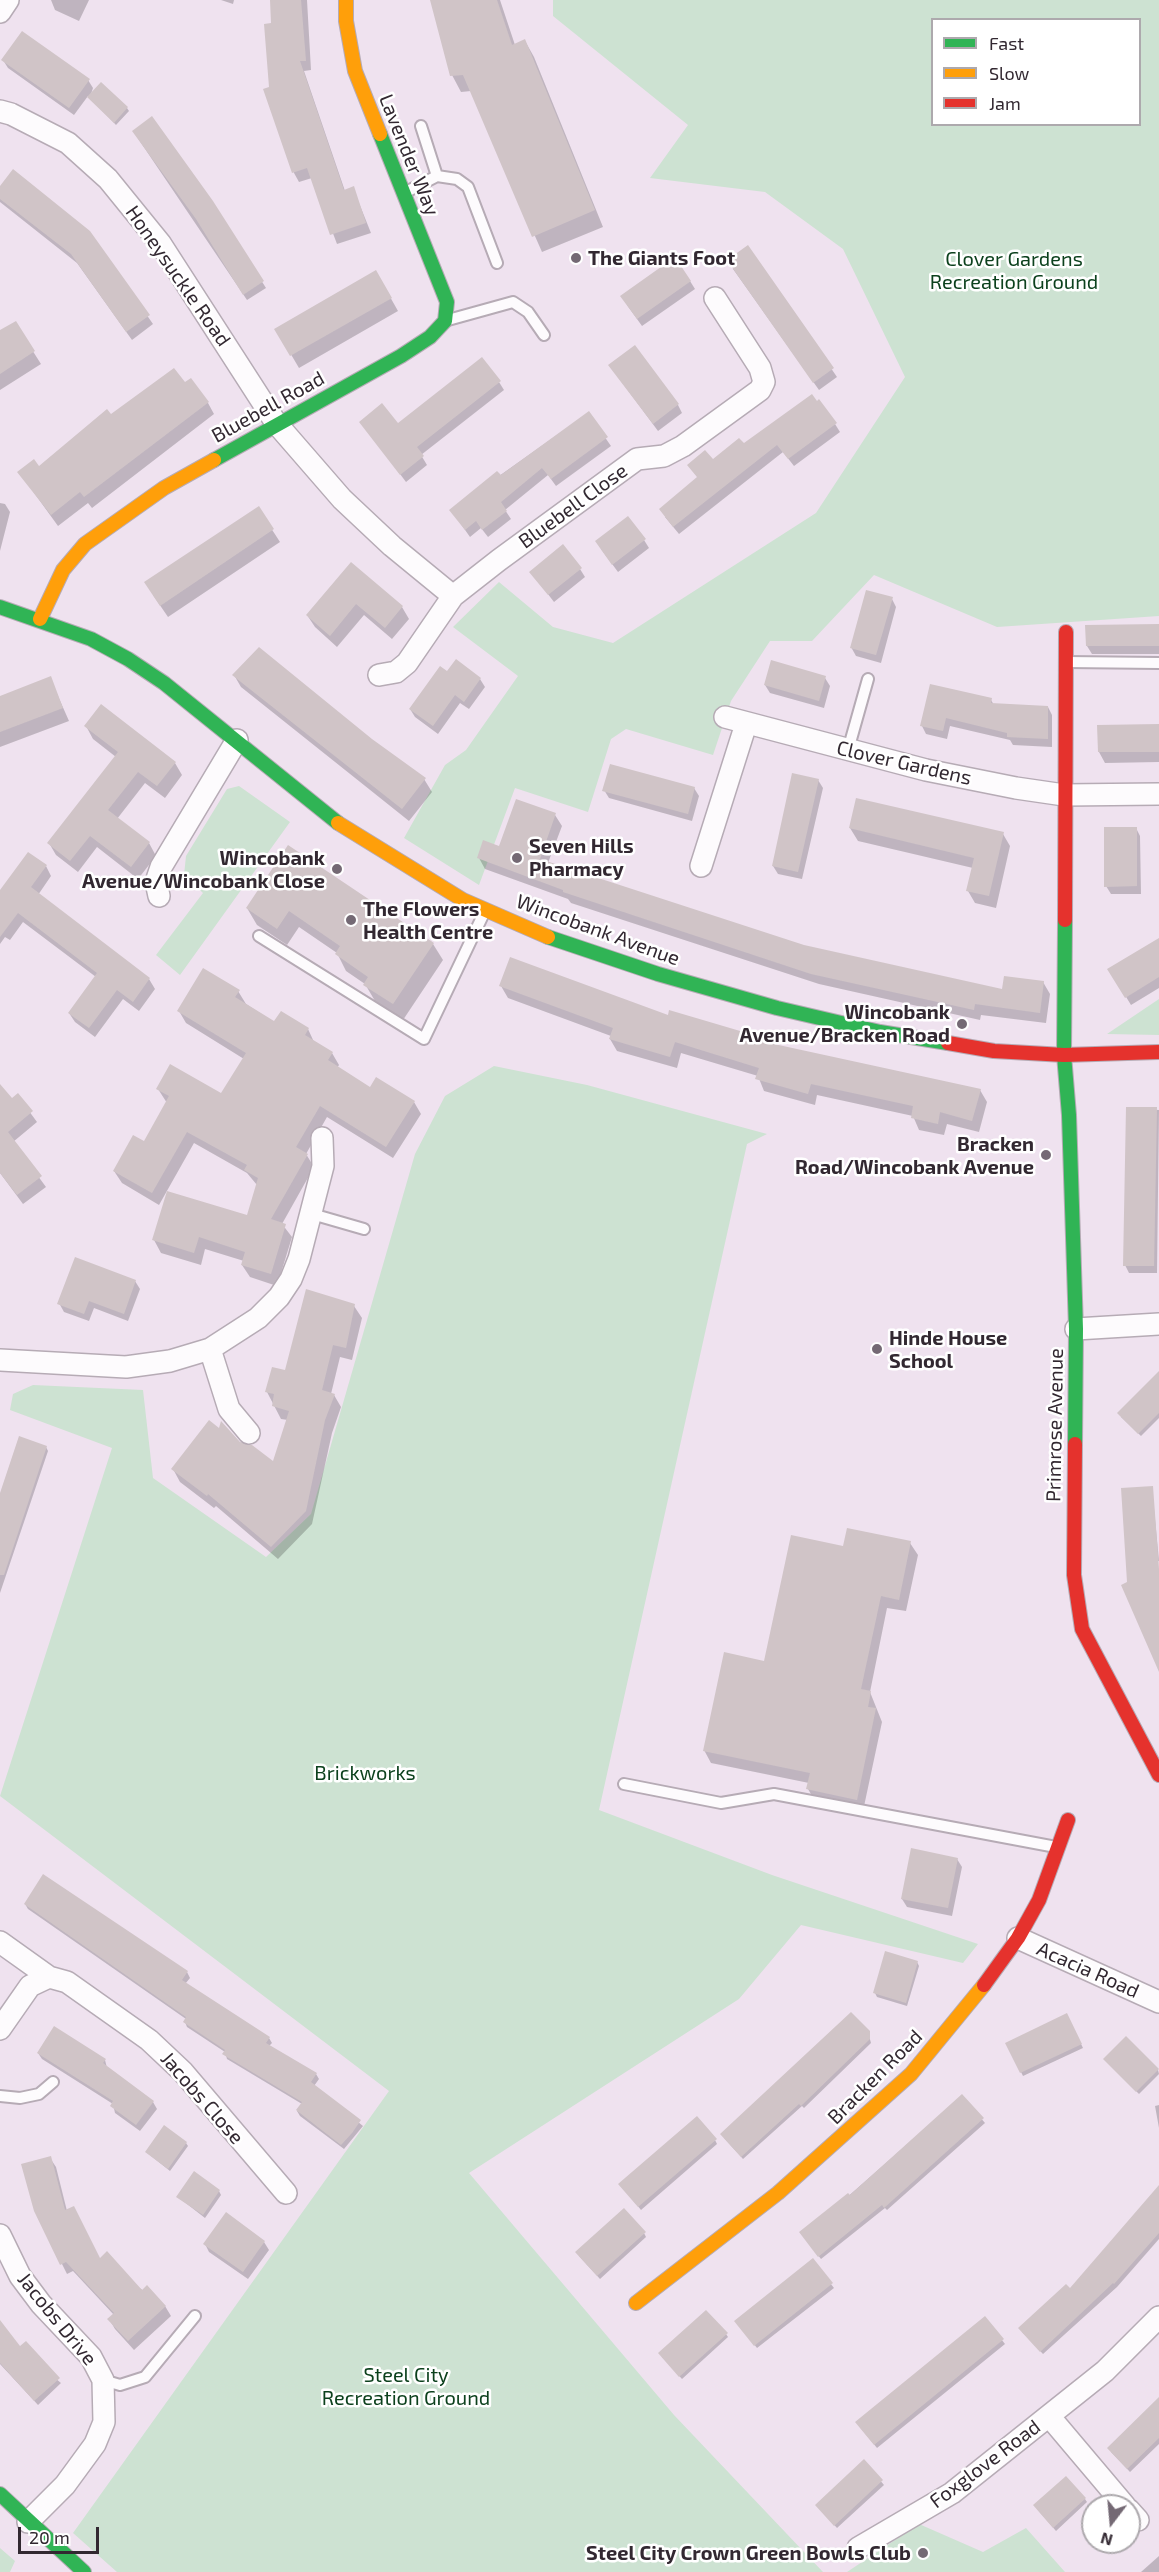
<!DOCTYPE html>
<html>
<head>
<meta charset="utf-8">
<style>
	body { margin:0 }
	#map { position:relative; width:1159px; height:2572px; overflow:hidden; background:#efe2ef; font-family:"Exo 2",sans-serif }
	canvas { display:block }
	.legend { position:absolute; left:931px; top:18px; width:210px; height:108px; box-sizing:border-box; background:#fff; border:2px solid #ada9ad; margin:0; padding:8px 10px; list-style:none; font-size:18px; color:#322831 }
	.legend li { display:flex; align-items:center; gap:12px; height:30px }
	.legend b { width:30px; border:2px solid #ada9ad }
	.north { position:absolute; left:1081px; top:2494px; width:60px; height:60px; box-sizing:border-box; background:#fff; border:2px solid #ada9ad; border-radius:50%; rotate:196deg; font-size:16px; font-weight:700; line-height:24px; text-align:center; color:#322831 }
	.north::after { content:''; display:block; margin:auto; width:21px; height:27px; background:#746974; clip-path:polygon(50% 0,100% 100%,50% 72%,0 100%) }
	.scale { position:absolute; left:18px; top:2527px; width:81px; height:27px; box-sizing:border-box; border:3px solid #322831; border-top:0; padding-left:8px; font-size:18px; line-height:21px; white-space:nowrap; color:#322831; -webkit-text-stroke:4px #fff; paint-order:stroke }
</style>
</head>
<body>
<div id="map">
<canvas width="1159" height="2572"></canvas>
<ul class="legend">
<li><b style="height:8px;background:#30b455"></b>Fast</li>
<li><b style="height:8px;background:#ff9f0a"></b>Slow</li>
<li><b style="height:8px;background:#e5322d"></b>Jam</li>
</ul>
<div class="north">N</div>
<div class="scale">20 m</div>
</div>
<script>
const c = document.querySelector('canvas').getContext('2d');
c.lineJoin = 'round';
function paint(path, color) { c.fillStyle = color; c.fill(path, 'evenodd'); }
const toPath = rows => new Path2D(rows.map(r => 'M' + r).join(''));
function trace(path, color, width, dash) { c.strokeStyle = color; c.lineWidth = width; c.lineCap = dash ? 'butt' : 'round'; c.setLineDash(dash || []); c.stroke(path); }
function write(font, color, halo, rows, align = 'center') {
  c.font = font + ' "Exo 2",sans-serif'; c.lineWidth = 5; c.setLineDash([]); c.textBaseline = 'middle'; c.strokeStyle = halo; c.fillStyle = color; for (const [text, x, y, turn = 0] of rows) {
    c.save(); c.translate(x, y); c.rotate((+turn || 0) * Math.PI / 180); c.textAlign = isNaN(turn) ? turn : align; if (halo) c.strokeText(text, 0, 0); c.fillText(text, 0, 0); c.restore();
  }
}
const green = toPath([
	[553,0,1159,0,1159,616,997,627,874,575,812,641,770,641,731,701,713,755,626,729,611,739,588,812,515,788,479,885,404,838,445,765,466,750,518,676,453,627,499,582,553,627,613,643,816,513,905,377,843,249,765,192,650,178,688,125,553,16],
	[932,20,1140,20,1140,124,932,124],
	[239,786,290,822,180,975,156,955,203,893,184,875,186,856,227,789],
	[1159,999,1159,1035,1107,1034],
	[494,1066,587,1085,767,1134,747,1144,599,1810,772,1875,978,1944,963,1963,801,1925,739,1999,469,2173,674,2415,823,2572,117,2572,73,2533,389,2091,0,1796,112,1448,10,1410,13,1394,33,1385,143,1390,153,1478,266,1557,311,1514,415,1154,445,1096],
	[919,2524,983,2552,1026,2528,1065,2572,847,2572],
	[0,2548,15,2561,10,2572,0,2572]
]);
const shadow = toPath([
	[51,0,89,0,79,21,55,10],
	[221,0,234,0,233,4],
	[271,0,307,0,311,70,304,71,345,191,353,188,371,233,337,244,312,178,299,182,294,173,265,90,271,88],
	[431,0,500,0,515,45,525,41,534,57,603,227,542,252,471,91,461,92,452,75],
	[3,60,88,80,93,88,90,97,127,108,129,111,116,125,88,96,74,115,8,68],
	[137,137,212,202,266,288,247,300],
	[0,188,89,232,153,324,132,340,77,263,0,202],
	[748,247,837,377,819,390,733,269],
	[376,272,398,311,299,368,276,329],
	[690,281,695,289,642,326,627,305],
	[15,323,41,364,0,390,0,332],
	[615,373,678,405,682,413,658,431],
	[499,382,504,390,421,455,427,465,406,482,361,422,397,425],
	[185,384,208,403,214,414,92,508,88,503,58,526,19,472,39,468,110,416],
	[588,413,611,446,556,486,548,475,505,510,511,519,488,537,481,528,470,537,451,510],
	[835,424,840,432,794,466,783,452,679,534,665,517,698,478,689,465,713,461,744,446],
	[0,503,5,504,10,512,0,551],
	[258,508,280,542,168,617,153,595],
	[644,540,649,548,618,572,601,549],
	[351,564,402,607,409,619,392,639,364,615,337,647,315,627,307,615],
	[580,569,585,577,554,602,531,572],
	[892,599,896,607,881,663,856,656,851,647],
	[1159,625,1159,654,1092,654,1087,646,1087,626],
	[447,673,480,679,485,687,469,709,460,703,438,734,415,717,410,709],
	[234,675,371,741,424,779,432,792,409,821,241,687],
	[50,678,69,721,0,747,0,697],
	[825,678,830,686,824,708,770,693,765,685],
	[991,700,994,705,1048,707,1052,715,1052,747,1013,745,1010,740,950,726,947,739,926,734,922,726],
	[102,706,175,763,182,775,165,798,145,783,117,819,149,843,156,856,138,879,97,847,78,872,56,855,49,843,116,757,93,739,86,726],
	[1159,725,1159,762,1105,763,1099,752],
	[818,780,823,788,802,879,778,874,773,866],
	[694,788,699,796,692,821,609,798,604,790],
	[555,815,562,826,548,863,804,947,1004,991,1043,982,1050,994,1046,1023,981,1015,980,1020,819,984,571,903,568,899,485,869,479,858],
	[850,828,1003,834,1010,846,996,908,975,903,968,891,973,868,858,841],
	[1136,828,1140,836,1141,894,1111,894,1106,886],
	[288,847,433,944,443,960,403,1020,375,1001,365,984,346,971,337,953,299,927,287,945,257,925,247,908],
	[46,866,51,876,38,895,149,979,155,989,139,1011,123,999,95,1037,75,1022,69,1013,96,977,23,922,10,940,5,937,0,944,0,893],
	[1159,939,1159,988,1131,1005,1109,969],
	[501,986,669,1017,773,1042,775,1046,980,1090,987,1102,979,1132,947,1124,944,1135,919,1130,913,1116,817,1095,815,1105,764,1091,758,1076,681,1053,677,1068,617,1051,610,1039,611,1036,508,998],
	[238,991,246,1004,275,1023,308,1029,314,1042,332,1053,339,1065,337,1068,371,1089,414,1102,421,1114,393,1158,327,1117,306,1154,314,1167,282,1224,292,1237,277,1286,250,1277,242,1265,244,1261,205,1249,201,1265,161,1253,154,1240,248,1216,257,1185,247,1173,194,1143,159,1205,122,1183,114,1171,144,1143,167,1103,158,1089,222,1095,244,1059,186,1023,179,1011],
	[0,1086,12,1100,18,1096,37,1122,13,1142,46,1187,23,1204,0,1173],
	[1128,1108,1159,1110,1157,1273,1129,1273,1125,1265],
	[135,1281,140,1289,128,1321,94,1308,89,1321,64,1312,59,1303],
	[354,1306,362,1318,352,1360,340,1357,331,1394,334,1395,341,1407,332,1433,312,1524,278,1559,216,1506,214,1508,180,1482,173,1469,239,1443,274,1464,288,1420,281,1419,267,1392],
	[1159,1387,1159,1418,1141,1436,1121,1417],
	[46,1447,48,1451,0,1593,0,1497],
	[1152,1487,1159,1561,1146,1562,1159,1591,1159,1668,1128,1583],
	[910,1543,918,1555,906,1611,887,1608,870,1692,882,1722,863,1811,815,1801,808,1789,809,1783,711,1763,704,1750,845,1548],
	[957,1859,962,1867,952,1916,907,1907,902,1899],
	[25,1904,187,1972,190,1978,185,1984,269,2038,272,2043,269,2046,316,2074,319,2079,314,2086,363,2126,344,2149,300,2116,297,2111,302,2104,227,2059,225,2052,187,2027,185,2022,186,2019,28,1909],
	[917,1962,919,1966,907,2006,877,1997,875,1993],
	[1067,2015,1083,2048,1023,2076,1007,2044],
	[868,2032,871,2043,804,2108,802,2106,743,2159,724,2138],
	[38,2053,105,2060,107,2068,153,2102,157,2109,140,2131,115,2113,113,2104,42,2059],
	[1105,2060,1158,2070,1159,2074,1139,2094],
	[962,2096,985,2123,887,2210,885,2208,821,2259,803,2236],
	[1159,2105,1159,2128,1155,2106],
	[715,2140,717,2144,641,2210,622,2187],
	[186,2143,188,2146,170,2171,146,2152],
	[50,2158,56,2167,67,2211,100,2260,165,2306,171,2316,134,2350,115,2329,109,2319,114,2315,73,2271,67,2274,35,2210],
	[1159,2189,1159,2239,1117,2287,1043,2354,1022,2332,1070,2290],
	[219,2191,221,2195,205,2218,178,2197],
	[644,2233,646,2237,600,2279,579,2256],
	[264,2242,269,2250,248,2279,209,2252,205,2244],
	[813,2261,834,2288,757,2348,738,2324],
	[985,2318,1005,2344,877,2448,859,2426],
	[0,2322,19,2348,61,2383,38,2405,0,2364],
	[726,2334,728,2337,682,2379,662,2357],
	[1159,2399,1159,2444,1130,2472,1111,2452],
	[864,2461,884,2485,837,2528,819,2508],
	[1085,2499,1087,2502,1056,2531,1037,2509],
	[1159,2556,1159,2572,1141,2572]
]);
const building = toPath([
	[270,0,301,0,306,61,300,61,344,190,354,186,366,223,330,235,307,168,292,173,263,89,269,87,264,24,271,23],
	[430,0,497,0,512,45,525,39,595,210,532,237,463,75,450,76],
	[22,31,90,79,69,108,1,60],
	[101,82,128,107,114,123,87,97],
	[152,116,213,201,264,281,243,295,196,219,132,131],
	[13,169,90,231,150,315,126,332,71,254,0,199,0,186],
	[748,245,834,368,813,383,727,260],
	[675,257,691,281,637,319,620,296],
	[376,270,392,298,290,356,274,329],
	[16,321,35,351,0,374,0,330],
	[635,345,679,404,653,424,608,365],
	[482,357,501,381,417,447,424,456,400,475,359,422,382,403,398,423],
	[174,368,185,382,191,378,209,402,84,497,80,492,51,515,17,472,34,459,39,466,107,409,111,414],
	[812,394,817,401,819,399,837,423,788,459,777,445,673,527,659,509,697,477,687,465,705,450,713,459,739,438,744,443],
	[589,411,608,437,551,479,542,468,501,502,507,511,482,530,476,521,465,530,449,510,497,471,501,475],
	[259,506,274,529,160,606,144,582],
	[628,516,646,539,612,565,595,541],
	[563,544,582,568,548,595,529,572],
	[351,562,403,606,385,628,356,604,330,636,306,615],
	[866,590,893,597,876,655,850,648],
	[1159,624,1159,646,1086,646,1085,625],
	[259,647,372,739,426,778,402,809,232,675],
	[456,659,481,678,464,702,455,695,433,726,409,709,440,666,447,671],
	[771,660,826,676,819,701,764,685],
	[51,676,63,708,0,732,0,696],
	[930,684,992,698,991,703,1048,706,1048,739,1007,737,1007,733,946,718,943,731,920,726],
	[101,704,176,762,157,786,138,772,108,810,150,842,131,867,90,836,70,861,47,843,118,752,84,726],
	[1159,724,1159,752,1098,752,1097,725],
	[610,764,695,787,688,814,602,791],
	[792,773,819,779,798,872,772,866],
	[856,798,1004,832,989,896,966,891,974,858,849,828],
	[516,799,556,813,540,859,804,945,1002,989,1004,976,1044,981,1040,1013,975,1004,974,1010,811,974,563,892,563,890,477,858,483,840,499,846],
	[1104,827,1137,827,1137,886,1104,887],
	[288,845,434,943,393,1004,363,985,368,977,335,954,340,946,289,911,277,929,246,908],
	[28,852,47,865,31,887,150,978,133,1002,117,990,89,1028,68,1013,97,973,18,913,0,937,0,890],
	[1159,938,1159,977,1125,998,1107,969],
	[510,957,668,1015,669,1010,774,1041,774,1044,981,1089,972,1121,940,1112,938,1124,911,1118,913,1106,811,1084,808,1094,755,1079,759,1068,675,1042,670,1057,609,1039,613,1028,499,986],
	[203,968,240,990,235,997,274,1021,281,1011,309,1028,305,1035,333,1052,328,1060,370,1087,376,1077,415,1101,386,1147,320,1106,296,1147,308,1154,271,1219,286,1224,271,1274,241,1265,245,1252,199,1237,194,1253,152,1240,167,1191,247,1215,258,1178,244,1170,247,1165,187,1132,152,1193,113,1171,133,1135,144,1141,169,1096,156,1089,170,1064,221,1093,246,1053,177,1011],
	[0,1084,12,1098,18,1093,33,1111,8,1132,42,1176,17,1195,0,1173],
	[1126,1107,1157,1107,1154,1266,1123,1266],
	[75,1257,136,1280,124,1314,89,1301,84,1314,57,1304],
	[306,1289,355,1304,346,1348,333,1345,322,1390,335,1394,325,1420,306,1511,271,1547,208,1494,207,1496,171,1469,209,1420,219,1428,221,1421,240,1442,252,1445,273,1461,289,1411,272,1406,274,1394,265,1392,272,1367,285,1370],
	[1159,1371,1159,1413,1138,1434,1117,1413],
	[19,1436,47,1446,4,1575,0,1575,0,1493],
	[1153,1486,1159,1569,1159,1672,1121,1585,1127,1582,1121,1488],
	[847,1528,911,1541,899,1600,881,1596,861,1689,871,1691,868,1707,876,1708,857,1800,806,1789,810,1773,703,1751,724,1652,764,1661,791,1535,843,1546],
	[911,1848,958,1858,948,1908,901,1899],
	[43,1874,188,1971,182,1980,270,2037,266,2043,317,2073,311,2082,361,2120,352,2133,341,2145,296,2110,302,2102,222,2054,225,2050,183,2022,186,2017,24,1904],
	[885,1951,918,1961,906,2003,873,1993],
	[851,2012,870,2031,870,2039,801,2106,799,2104,741,2157,720,2134],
	[1067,2013,1082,2044,1020,2073,1005,2043],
	[54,2026,106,2059,103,2063,154,2101,136,2125,110,2106,113,2101,37,2053],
	[1126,2036,1159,2069,1136,2092,1103,2059],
	[962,2094,984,2118,884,2208,882,2205,818,2257,799,2232,848,2193,850,2195],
	[697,2116,717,2139,638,2207,618,2184],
	[164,2125,187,2142,168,2169,145,2152],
	[51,2156,65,2210,74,2206,100,2258,107,2251,142,2290,147,2285,166,2306,128,2341,107,2319,114,2313,66,2262,60,2265,34,2211,21,2164],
	[194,2171,220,2190,203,2215,176,2197],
	[1159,2185,1159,2233,1114,2284,1113,2283,1040,2352,1018,2328,1066,2284,1070,2288],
	[624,2208,646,2232,597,2276,575,2252],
	[226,2212,265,2241,243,2272,203,2244],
	[813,2258,833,2283,754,2346,734,2321],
	[706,2310,728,2333,679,2377,658,2353],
	[985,2316,1004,2339,874,2445,855,2422],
	[0,2320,20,2346,26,2341,60,2378,34,2401,0,2363],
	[1159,2397,1159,2438,1127,2469,1107,2448],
	[864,2459,883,2480,834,2526,815,2505],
	[1066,2476,1086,2498,1053,2528,1033,2505]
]);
const lane = toPath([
	[421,126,437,176],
	[406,192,437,176,457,179,468,187,497,263],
	[448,320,513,302,528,312,544,335],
	[1067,662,1159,663],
	[848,750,868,679],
	[259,936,424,1039,484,913],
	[312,1214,364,1229],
	[624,1784,721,1803,774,1794,1056,1847],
	[0,2096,20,2098,39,2094,53,2082],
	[103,2380,120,2385,145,2377,195,2316]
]);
const street = toPath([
	[0,12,8,0],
	[0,111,11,114,68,143,108,179,160,243,276,423,342,499,392,546,453,596],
	[379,675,396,672,407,663,453,596,499,560,637,459,664,456,683,446,760,390,764,382,760,368,715,298],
	[725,717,926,770,1016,788,1064,795,1159,794],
	[701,866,746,724],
	[159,896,156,882,161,867,237,740],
	[1076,1329,1159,1324],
	[210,1349,229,1409,249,1433],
	[0,1360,126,1367,170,1361,210,1349,258,1318,279,1297,291,1279,299,1259,323,1166,322,1138],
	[1018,1938,1159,2002],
	[0,1942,49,1977,67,1982,149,2040,183,2072,286,2193],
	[0,2029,30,1986,49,1977],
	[0,2235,20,2276,41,2304,91,2357,103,2380,104,2422,95,2444,65,2485,28,2522],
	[1049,2416,1125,2506],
	[1129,2510,1138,2520],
	[858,2548,952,2493,1105,2371,1159,2317]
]);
const fast = toPath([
	[214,460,401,356,430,337,445,321,447,302,380,134],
	[0,607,91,639,128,659,164,683,338,823],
	[1065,920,1064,1055,1069,1115,1076,1329,1075,1444],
	[548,937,658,974,777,1008,880,1032,948,1043],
	[0,2494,84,2572]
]);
const slow = toPath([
	[346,0,346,21,355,71,380,134],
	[40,619,63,570,85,544,164,488,214,460],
	[338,823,463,900,548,937],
	[636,2303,778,2193,911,2074,984,1985]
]);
const jam = toPath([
	[1065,920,1066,632],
	[948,1043,994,1051,1064,1055,1159,1052],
	[1075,1444,1074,1575,1082,1629,1159,1775],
	[984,1985,1018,1938,1039,1900,1068,1820]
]);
const markers = [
	[576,258,6,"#746974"],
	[517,858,6,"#746974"],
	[337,869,6,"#746974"],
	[351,920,6,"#746974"],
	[962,1024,6,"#746974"],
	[1046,1155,6,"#746974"],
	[877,1349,6,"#746974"],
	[923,2553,6,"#746974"]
];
const streetNames = [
	["Lavender Way",409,155,68],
	["Honeysuckle Road",178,276,55],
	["Bluebell Road",268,407,-29],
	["Bluebell Close",573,506,-36],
	["Clover Gardens",904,763,13],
	["Wincobank Avenue",598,930,20],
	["Primrose Avenue",1055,1425,-89],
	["Acacia Road",1088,1970,24],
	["Bracken Road",875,2077,-45],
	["Jacobs Close",202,2098,49],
	["Jacobs Drive",57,2319,51],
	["Foxglove Road",985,2464,-37]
];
const poiNames = [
	["The Giants Foot",588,258],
	["Seven Hills",529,846],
	["Pharmacy",529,869],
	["Wincobank",325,858,"right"],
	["Avenue/Wincobank Close",325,881,"right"],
	["The Flowers",363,909],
	["Health Centre",363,932],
	["Wincobank",950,1012,"right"],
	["Avenue/Bracken Road",950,1035,"right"],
	["Bracken",1034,1144,"right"],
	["Road/Wincobank Avenue",1034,1167,"right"],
	["Hinde House",889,1338],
	["School",889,1361],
	["Steel City Crown Green Bowls Club",911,2553,"right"]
];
const parkNames = [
	["Clover Gardens",1014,259],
	["Recreation Ground",1014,282],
	["Brickworks",365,1773],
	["Steel City",406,2375],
	["Recreation Ground",406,2398]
];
paint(green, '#cde2d2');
paint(shadow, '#0003');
paint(building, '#d0c4c7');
trace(lane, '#b6abb5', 14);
trace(street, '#b6abb5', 24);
trace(fast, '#b6abb5', 16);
trace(slow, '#b6abb5', 16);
trace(jam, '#b6abb5', 16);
trace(lane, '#fdfbfd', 10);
trace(street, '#fdfbfd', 21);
trace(fast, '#30b455', 14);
trace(slow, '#ff9f0a', 14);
trace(jam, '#e5322d', 14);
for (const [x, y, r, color] of markers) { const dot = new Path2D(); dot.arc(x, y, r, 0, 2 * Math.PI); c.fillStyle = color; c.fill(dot); trace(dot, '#fff', 2); }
write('20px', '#322831', '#fff', streetNames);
write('bold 20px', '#322831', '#fff', poiNames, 'left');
write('20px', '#0c411d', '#fff', parkNames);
</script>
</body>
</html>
